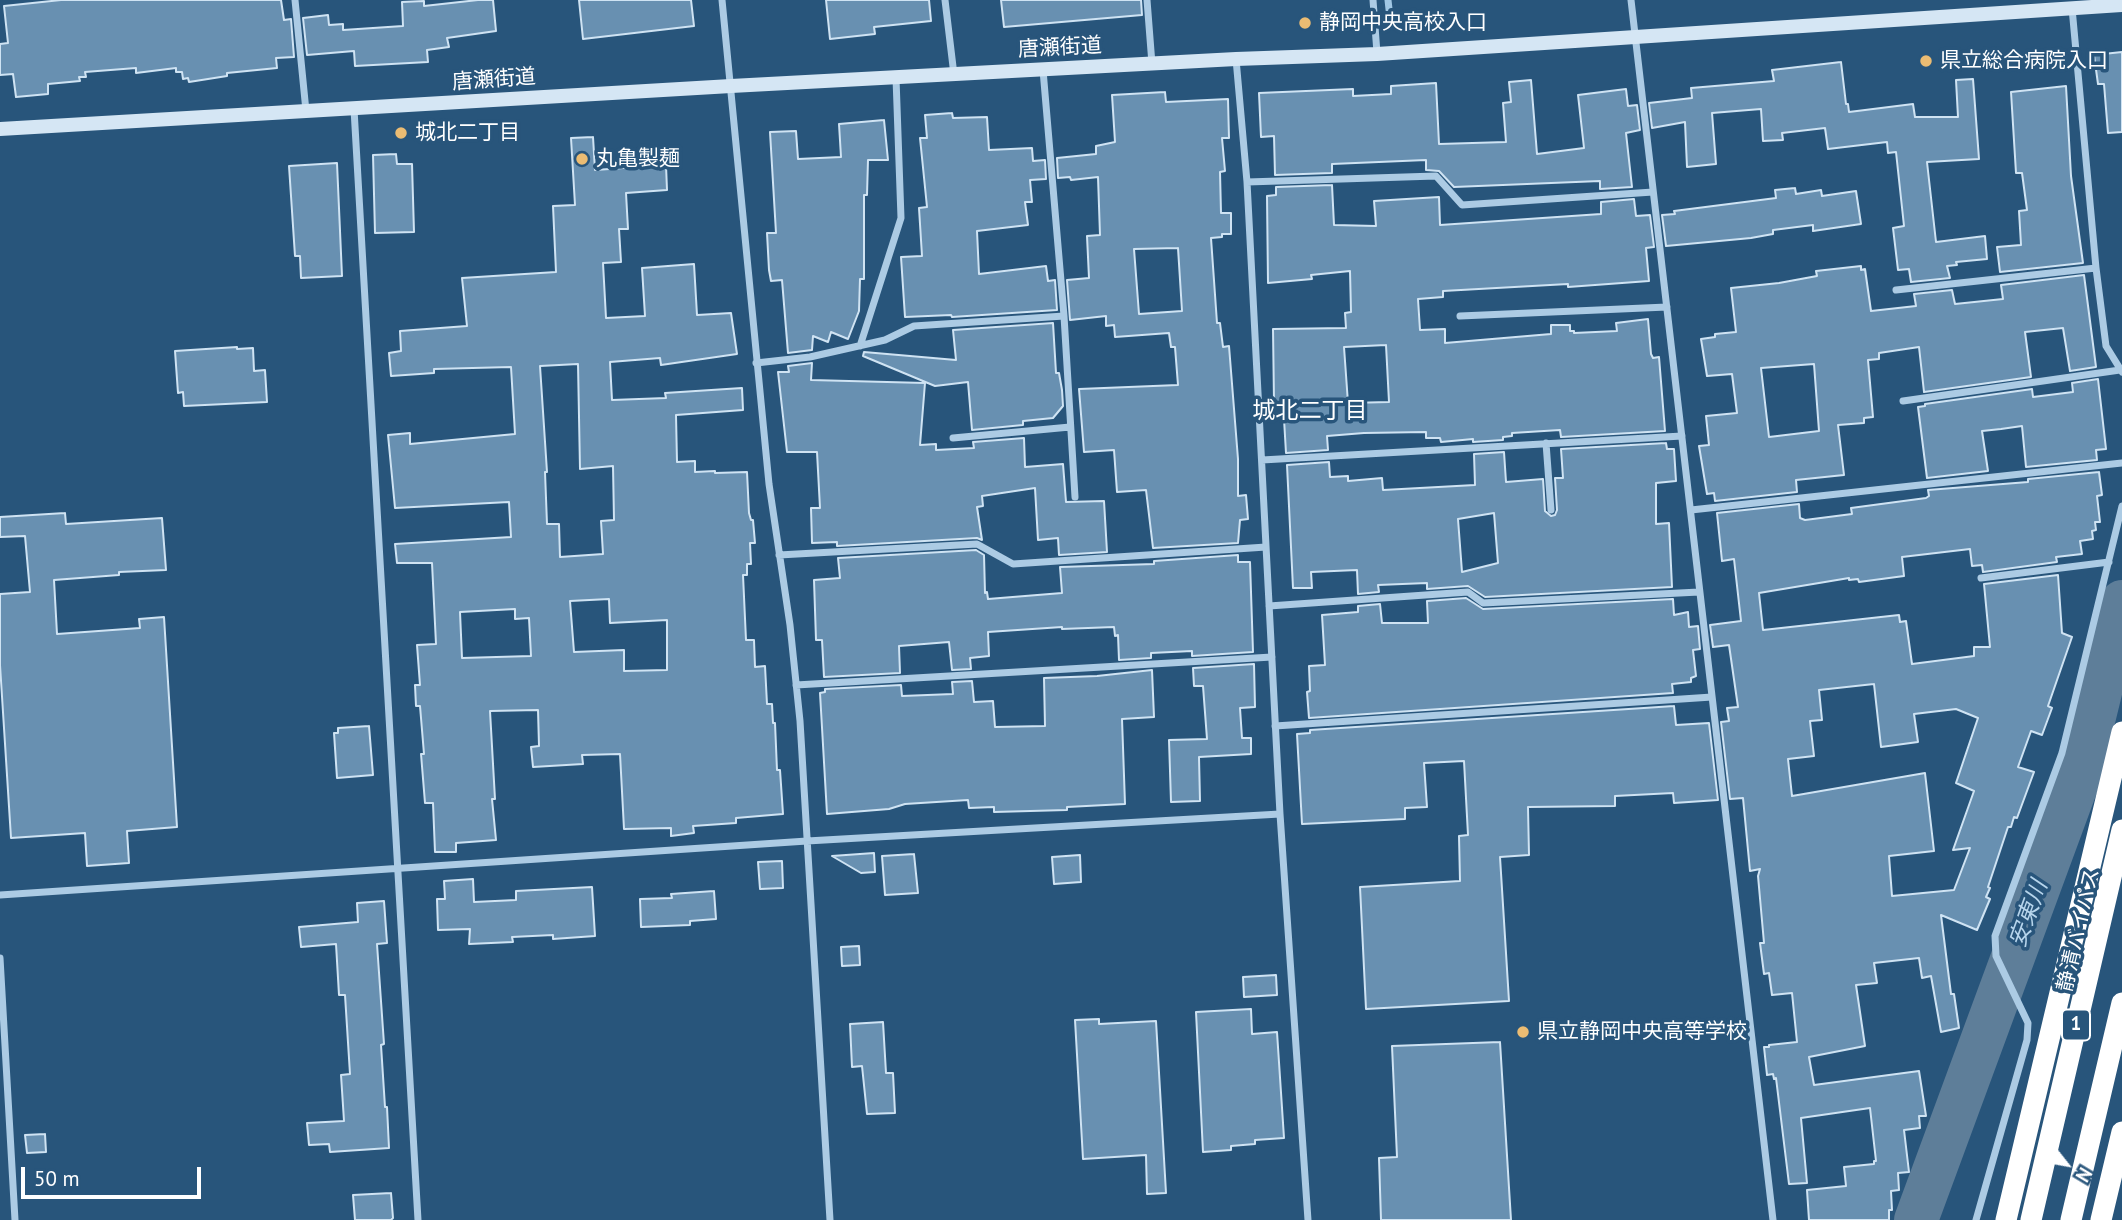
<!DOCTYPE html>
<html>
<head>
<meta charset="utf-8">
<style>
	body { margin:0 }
	#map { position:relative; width:2122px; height:1220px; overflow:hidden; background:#28557b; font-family:"PT Sans",sans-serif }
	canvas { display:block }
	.north { position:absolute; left:2031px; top:1129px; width:70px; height:70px; -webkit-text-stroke:5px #28557b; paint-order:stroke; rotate:121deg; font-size:19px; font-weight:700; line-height:28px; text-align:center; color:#fff }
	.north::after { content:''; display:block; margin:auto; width:24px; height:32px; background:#fff; clip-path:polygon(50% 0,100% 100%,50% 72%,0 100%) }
	.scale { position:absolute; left:21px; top:1167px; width:180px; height:32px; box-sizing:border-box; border:4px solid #fff; border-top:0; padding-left:9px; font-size:21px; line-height:24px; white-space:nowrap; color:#fff; -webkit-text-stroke:5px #28557b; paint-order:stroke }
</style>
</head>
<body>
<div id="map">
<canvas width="2122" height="1220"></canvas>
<div class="north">N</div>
<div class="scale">50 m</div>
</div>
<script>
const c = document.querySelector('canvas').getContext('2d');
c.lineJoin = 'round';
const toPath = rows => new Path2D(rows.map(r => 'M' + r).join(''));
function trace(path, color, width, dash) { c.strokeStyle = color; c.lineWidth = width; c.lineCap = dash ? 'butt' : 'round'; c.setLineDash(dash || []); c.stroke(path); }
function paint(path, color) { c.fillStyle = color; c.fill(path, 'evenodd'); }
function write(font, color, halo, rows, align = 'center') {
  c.font = font + ' "PT Sans","Noto Sans JP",sans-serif'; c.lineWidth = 7; c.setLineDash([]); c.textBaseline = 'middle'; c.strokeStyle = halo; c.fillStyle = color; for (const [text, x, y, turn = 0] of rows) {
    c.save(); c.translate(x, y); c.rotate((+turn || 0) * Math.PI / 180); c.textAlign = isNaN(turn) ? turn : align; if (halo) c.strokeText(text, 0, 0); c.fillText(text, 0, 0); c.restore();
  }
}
const stream = toPath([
	[1388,0,1390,18]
]);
const river = toPath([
	[1916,1220,2079,778,2122,602]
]);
const building = toPath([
	[61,0,281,0,284,20,291,19,294,57,276,58,277,68,227,73,227,76,189,82,188,78,183,79,182,72,176,72,176,68,136,73,136,68,85,72,86,77,79,77,80,81,48,84,48,94,16,97,13,74,0,75,0,44,8,43,4,6,61,0],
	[478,0,493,0,496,31,447,38,449,47,427,50,428,62,355,66,354,51,307,55,303,18,328,15,329,25,343,24,343,30,403,26,402,2,424,1,424,6,478,0],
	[579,0,691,0,694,26,583,39,579,0],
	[826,0,929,0,931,21,874,27,875,34,830,39,826,0],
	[1001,0,1141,0,1142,15,1004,27,1001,0],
	[2122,52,2122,132,2108,133,2104,84,2098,84,2094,55,2122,52],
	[1841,62,1846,104,1848,104,1849,112,1913,104,1915,117,1958,117,1956,80,1973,79,1979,159,1927,162,1936,242,1985,236,1987,259,1956,262,1957,265,1947,266,1950,278,1911,282,1909,269,1898,270,1893,228,1904,226,1896,152,1888,153,1887,142,1828,149,1825,128,1782,133,1783,140,1763,141,1761,109,1712,113,1716,164,1687,167,1685,122,1652,128,1649,103,1692,98,1691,88,1774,81,1772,70,1841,62],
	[1531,80,1537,154,1584,148,1578,95,1626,89,1628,106,1637,105,1640,130,1626,133,1632,187,1600,189,1600,181,1454,187,1439,171,1426,170,1426,160,1332,164,1332,173,1275,175,1274,136,1261,137,1259,93,1353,89,1353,96,1391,94,1391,86,1436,83,1439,144,1506,142,1503,103,1511,102,1509,82,1531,80],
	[2066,86,2071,176,2083,263,2000,272,1997,247,2021,245,2019,211,2027,210,2022,173,2016,173,2011,92,2066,86],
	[1165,92,1166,102,1228,99,1229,138,1222,138,1225,171,1220,172,1221,213,1231,213,1231,234,1222,234,1222,237,1211,238,1217,323,1220,323,1223,347,1229,346,1238,459,1238,496,1246,495,1248,519,1240,520,1238,543,1153,548,1146,490,1117,492,1114,450,1084,452,1079,389,1178,385,1175,347,1171,347,1169,333,1115,337,1114,325,1106,326,1106,316,1070,320,1067,280,1089,278,1087,236,1100,235,1098,177,1071,180,1070,177,1058,178,1057,158,1096,154,1096,146,1115,142,1112,95,1165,92],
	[1178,248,1182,311,1139,314,1134,249,1178,248],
	[952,113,953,118,987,117,989,150,1032,148,1033,161,1045,160,1046,179,1030,180,1032,202,1025,202,1028,225,977,231,979,274,1046,266,1048,281,1055,280,1057,310,952,317,951,315,905,317,901,257,922,256,919,208,927,207,920,138,927,138,925,115,952,113],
	[884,120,888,160,868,160,867,195,864,195,864,279,860,279,859,311,848,339,831,332,828,342,813,336,812,350,788,353,782,280,771,281,769,270,767,233,776,233,770,132,796,131,798,159,841,157,839,124,884,120],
	[593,137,595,170,666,165,667,190,626,193,628,229,619,229,621,262,603,263,606,318,645,316,642,268,694,264,697,315,731,313,737,354,661,365,660,358,610,362,612,400,666,398,665,393,742,388,743,410,676,415,677,462,695,461,695,472,715,471,715,473,747,472,749,513,751,520,753,520,755,543,750,543,751,564,747,564,747,575,743,575,746,640,754,640,755,667,765,666,767,704,772,704,773,723,775,723,777,770,780,770,783,814,736,818,736,823,693,826,694,833,671,836,671,828,624,829,620,754,582,755,583,764,533,767,531,747,539,746,538,710,490,711,495,799,492,799,496,840,456,843,456,852,435,852,433,803,425,803,421,754,424,754,420,706,416,706,415,685,420,685,417,645,436,644,432,563,397,563,395,544,511,537,509,502,395,508,388,435,410,433,410,444,515,434,511,367,434,369,434,373,391,376,389,353,401,351,400,331,467,326,462,278,556,272,553,206,575,205,571,138,593,137],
	[578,364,580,469,613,466,614,520,601,521,603,554,560,557,559,524,547,524,545,472,547,472,540,366,578,364],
	[609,599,610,623,667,620,667,670,624,671,624,650,574,652,570,601,609,599],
	[515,609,515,619,529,618,531,656,462,658,460,612,515,609],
	[396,154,397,164,412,164,414,232,375,233,373,155,396,154],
	[337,163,342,276,301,278,300,256,295,256,289,166,337,163],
	[1332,185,1334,225,1376,226,1374,201,1439,197,1440,225,1601,214,1601,202,1634,199,1636,216,1650,215,1654,247,1646,248,1649,281,1568,287,1568,284,1443,291,1443,297,1418,299,1420,330,1445,329,1445,343,1551,334,1551,325,1570,325,1570,331,1574,331,1574,333,1617,331,1616,323,1648,319,1651,354,1653,358,1659,357,1665,431,1561,437,1560,430,1512,433,1512,436,1503,437,1503,440,1473,442,1473,439,1441,442,1440,438,1426,438,1426,432,1364,433,1327,436,1328,450,1286,453,1283,402,1274,402,1273,329,1346,328,1345,313,1351,312,1350,271,1311,275,1312,279,1268,283,1267,196,1276,195,1276,187,1332,185],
	[1386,345,1389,402,1348,403,1344,347,1386,345],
	[1795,188,1796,194,1821,190,1822,196,1856,191,1861,224,1813,231,1813,225,1773,230,1773,234,1751,238,1666,246,1662,215,1675,214,1674,211,1776,198,1775,190,1795,188],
	[1861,266,1861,270,1865,269,1871,311,1916,306,1914,294,1952,290,1955,304,2003,299,2001,285,2084,275,2096,367,2070,371,2063,328,2025,332,2031,377,1924,392,1919,347,1879,353,1879,359,1868,360,1873,417,1864,418,1864,423,1838,425,1844,475,1796,480,1797,492,1715,501,1714,493,1707,494,1699,446,1709,445,1706,416,1737,413,1732,374,1707,376,1701,339,1715,337,1715,334,1736,332,1731,288,1779,283,1817,276,1816,271,1861,266],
	[1814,364,1819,431,1769,437,1761,368,1814,364],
	[1053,323,1056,373,1059,373,1062,390,1063,406,1053,418,1023,421,1023,425,972,430,968,382,935,386,863,356,864,352,956,360,953,330,1053,323],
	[237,347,237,349,253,348,254,371,265,370,267,402,184,406,183,392,178,393,175,351,237,347],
	[812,363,811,380,925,383,920,445,936,444,936,450,974,448,973,442,1024,438,1025,467,1063,464,1066,502,1104,501,1107,552,1059,555,1058,538,1038,540,1035,488,982,496,983,506,977,507,982,540,977,538,837,546,837,542,812,543,811,508,820,508,817,452,787,452,778,372,789,372,788,366,812,363],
	[2098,379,2106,449,2096,450,2097,460,2026,467,2022,426,2001,429,1982,431,1988,471,1927,478,1918,407,1925,406,1925,404,2032,389,2033,397,2073,392,2072,383,2098,379],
	[1666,443,1667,449,1674,449,1676,481,1656,483,1656,524,1669,523,1672,587,1485,597,1468,586,1427,589,1427,583,1378,585,1379,592,1358,594,1357,570,1311,572,1312,588,1293,588,1287,465,1329,462,1330,477,1348,476,1348,481,1382,478,1383,490,1475,485,1474,454,1504,452,1506,482,1543,479,1545,511,1551,516,1555,515,1557,510,1555,478,1563,478,1561,449,1666,443],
	[1494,513,1498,563,1462,572,1458,519,1494,513],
	[2099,472,2102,495,2097,496,2100,522,2095,522,2096,530,2092,531,2093,539,2080,541,2082,554,2056,557,2057,562,1983,572,1982,565,1972,566,1970,549,1902,557,1904,576,1859,582,1858,579,1849,580,1849,578,1759,593,1763,630,1899,615,1900,622,1906,621,1912,664,1974,656,1974,647,1990,647,1984,584,2058,575,2062,633,2072,637,2048,706,2052,708,2042,735,2031,731,2018,767,2034,772,2017,818,2014,817,2011,827,2008,827,1988,887,1990,888,1986,897,1990,899,1977,930,1941,915,1951,994,1954,994,1959,1028,1941,1032,1931,976,1922,978,1919,958,1874,963,1877,983,1856,985,1865,1046,1809,1057,1814,1085,1919,1071,1926,1116,1919,1116,1920,1128,1904,1130,1909,1172,1898,1173,1899,1190,1891,1191,1892,1210,1889,1210,1889,1220,1809,1220,1807,1190,1846,1186,1844,1167,1874,1164,1874,1161,1876,1161,1870,1108,1801,1118,1807,1183,1789,1184,1776,1078,1774,1079,1773,1074,1767,1075,1764,1047,1769,1047,1769,1045,1797,1042,1792,993,1772,995,1769,973,1764,974,1760,943,1764,943,1758,876,1760,869,1750,871,1743,798,1730,799,1721,722,1729,721,1727,708,1738,707,1729,645,1713,647,1710,625,1741,621,1734,559,1722,561,1717,513,1799,504,1800,518,1805,520,1852,514,1851,508,1926,498,1929,496,1928,490,2028,482,2028,479,2099,472],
	[1874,684,1881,747,1918,742,1914,714,1956,709,1978,718,1956,783,1974,791,1953,850,1970,848,1954,890,1892,896,1889,856,1934,851,1925,773,1792,796,1788,759,1814,756,1810,721,1822,720,1819,690,1874,684],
	[65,513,66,524,162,518,166,570,119,572,119,575,54,580,57,634,140,628,139,619,164,617,177,827,127,831,129,863,87,866,85,833,11,838,0,665,0,594,30,592,25,536,0,537,0,517,65,513],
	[976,550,984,555,985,593,987,592,988,599,1062,593,1060,567,1154,564,1154,561,1238,555,1238,562,1250,562,1253,652,1192,656,1192,651,1151,653,1151,658,1119,660,1118,635,1115,636,1114,627,1062,629,1062,627,988,632,989,656,970,658,971,669,952,670,949,642,899,646,900,673,824,677,822,640,816,640,814,580,840,578,838,558,976,550],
	[1466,598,1483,609,1673,599,1674,615,1688,612,1689,627,1698,626,1700,649,1693,650,1696,676,1691,678,1691,682,1672,684,1673,693,1309,718,1307,692,1310,691,1309,666,1325,665,1322,615,1358,612,1358,606,1380,604,1382,623,1428,623,1427,601,1466,598],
	[1254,664,1255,707,1240,708,1242,738,1251,738,1251,754,1199,757,1200,801,1171,802,1169,740,1207,739,1203,686,1194,686,1193,668,1254,664],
	[1152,670,1154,717,1122,719,1125,804,1067,807,1067,810,994,812,994,807,969,808,968,800,905,804,889,809,827,814,820,693,825,692,825,689,901,685,902,696,953,694,952,682,972,681,974,702,993,701,995,727,1045,726,1044,678,1097,676,1152,670],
	[1674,706,1676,725,1709,723,1718,800,1674,803,1673,793,1615,796,1615,806,1528,807,1529,855,1500,857,1509,1001,1366,1009,1360,887,1460,881,1459,836,1468,835,1464,761,1424,763,1427,807,1405,808,1405,819,1302,824,1297,734,1310,733,1310,730,1674,706],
	[369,726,373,775,337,778,334,733,338,733,338,728,369,726],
	[874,853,875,872,861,873,832,856,874,853],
	[914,854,918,893,885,895,882,856,914,854],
	[1080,855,1081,882,1054,884,1052,857,1080,855],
	[782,861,783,888,760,889,758,862,782,861],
	[473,879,474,902,516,900,516,891,592,887,595,936,553,939,553,935,512,937,513,942,469,944,470,929,438,930,437,899,445,899,444,881,473,879],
	[714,891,716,919,690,921,690,925,641,927,640,899,672,898,671,894,714,891],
	[384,901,387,943,377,944,384,1044,381,1045,385,1107,387,1107,389,1148,330,1152,329,1144,309,1145,307,1123,344,1121,341,1075,350,1074,345,995,339,995,336,944,301,947,299,927,358,922,357,903,384,901],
	[859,946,860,965,842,966,841,947,859,946],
	[1276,975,1277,995,1244,997,1243,977,1276,975],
	[1251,1009,1252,1034,1277,1032,1284,1138,1255,1140,1255,1144,1231,1146,1231,1150,1203,1152,1196,1012,1251,1009],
	[1099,1019,1099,1024,1156,1021,1166,1193,1147,1194,1146,1155,1083,1159,1075,1020,1099,1019],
	[883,1022,886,1073,893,1073,895,1113,867,1114,862,1066,852,1067,850,1024,883,1022],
	[1500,1042,1511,1220,1381,1220,1379,1158,1397,1157,1392,1046,1500,1042],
	[45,1134,46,1152,27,1153,25,1135,45,1134],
	[391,1193,393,1218,391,1220,355,1220,353,1195,391,1193]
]);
const street = toPath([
	[295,0,306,111],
	[722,0,769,484,790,625,800,721,830,1220],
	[945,0,954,75],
	[1147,0,1152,64],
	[1373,0,1377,53],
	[1631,0,1773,1220],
	[2072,8,2096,268,2106,346,2122,372],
	[1236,59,1247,182,1280,814,1308,1220],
	[1043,70,1064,316,1075,497],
	[354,109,418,1220],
	[1247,182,1436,176,1462,205,1653,192],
	[1896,290,2096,268],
	[1460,316,1667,307],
	[860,346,901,218,896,78],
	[756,363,810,357,885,340,914,326,1064,316],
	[1903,401,2120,370],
	[953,438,1070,427],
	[1546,443,1551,510],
	[1262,460,1682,436],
	[1691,510,2122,463],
	[779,555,977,544,1013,564,1266,547],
	[1981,578,2109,562],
	[1269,606,1468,592,1483,603,1699,592],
	[796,685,1272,657],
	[1275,726,1712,697],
	[0,895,807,841,1280,814],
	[0,958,15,1220],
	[1976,1220,2027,1040,2028,1023,1996,956,1995,936,2062,753,2122,506]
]);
const secondary = toPath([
	[0,129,731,86,1236,59,1377,54,2122,5]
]);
const highway = toPath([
	[2006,1220,2122,732],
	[2031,1220,2122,830],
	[2071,1220,2122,1003],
	[2101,1220,2122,1132]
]);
const markers = [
	[1305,23,7,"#ebbc73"],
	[1926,61,7,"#ebbc73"],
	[401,133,7,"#ebbc73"],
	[582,159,7,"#ebbc73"],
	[1523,1032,7,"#ebbc73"]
];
const shields = [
	[2076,1025,28]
];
const shieldNames = [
	["1",2076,1025]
];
const poiNames = [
	["静岡中央高校入口",1319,23],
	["県立総合病院入口",1940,61],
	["城北二丁目",415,133],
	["丸亀製麺",596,159],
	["県立静岡中央高等学校",1537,1032]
];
const streetNames = [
	["唐瀬街道",1060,48,-3],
	["唐瀬街道",494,80,-4],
	["静清バイパス",2079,930,-77]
];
const neighbourhoodNames = [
	["城北二丁目",1310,411]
];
const waterNames = [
	["安東川",2029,914,-70]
];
trace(stream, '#a1c7e4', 7);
trace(river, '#5e7e99', 44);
paint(building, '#6890b1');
trace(building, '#cfe3f3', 2);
trace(street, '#accbe4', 7);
trace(secondary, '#d5e6f4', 14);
trace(highway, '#fff', 21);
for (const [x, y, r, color] of markers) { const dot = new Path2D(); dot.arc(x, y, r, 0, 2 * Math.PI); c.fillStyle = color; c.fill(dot); trace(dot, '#28557b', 2.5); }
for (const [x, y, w] of shields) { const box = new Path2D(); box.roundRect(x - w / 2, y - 15.5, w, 31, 5); c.fillStyle = '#28557b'; c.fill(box); trace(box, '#fff', 2); }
write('bold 19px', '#fff', null, shieldNames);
write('21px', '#fff', '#28557b', poiNames, 'left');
write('21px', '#fff', '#28557b', streetNames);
write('23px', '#fff', '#28557b', neighbourhoodNames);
write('italic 23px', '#b7d5ec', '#28557b', waterNames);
</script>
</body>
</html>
